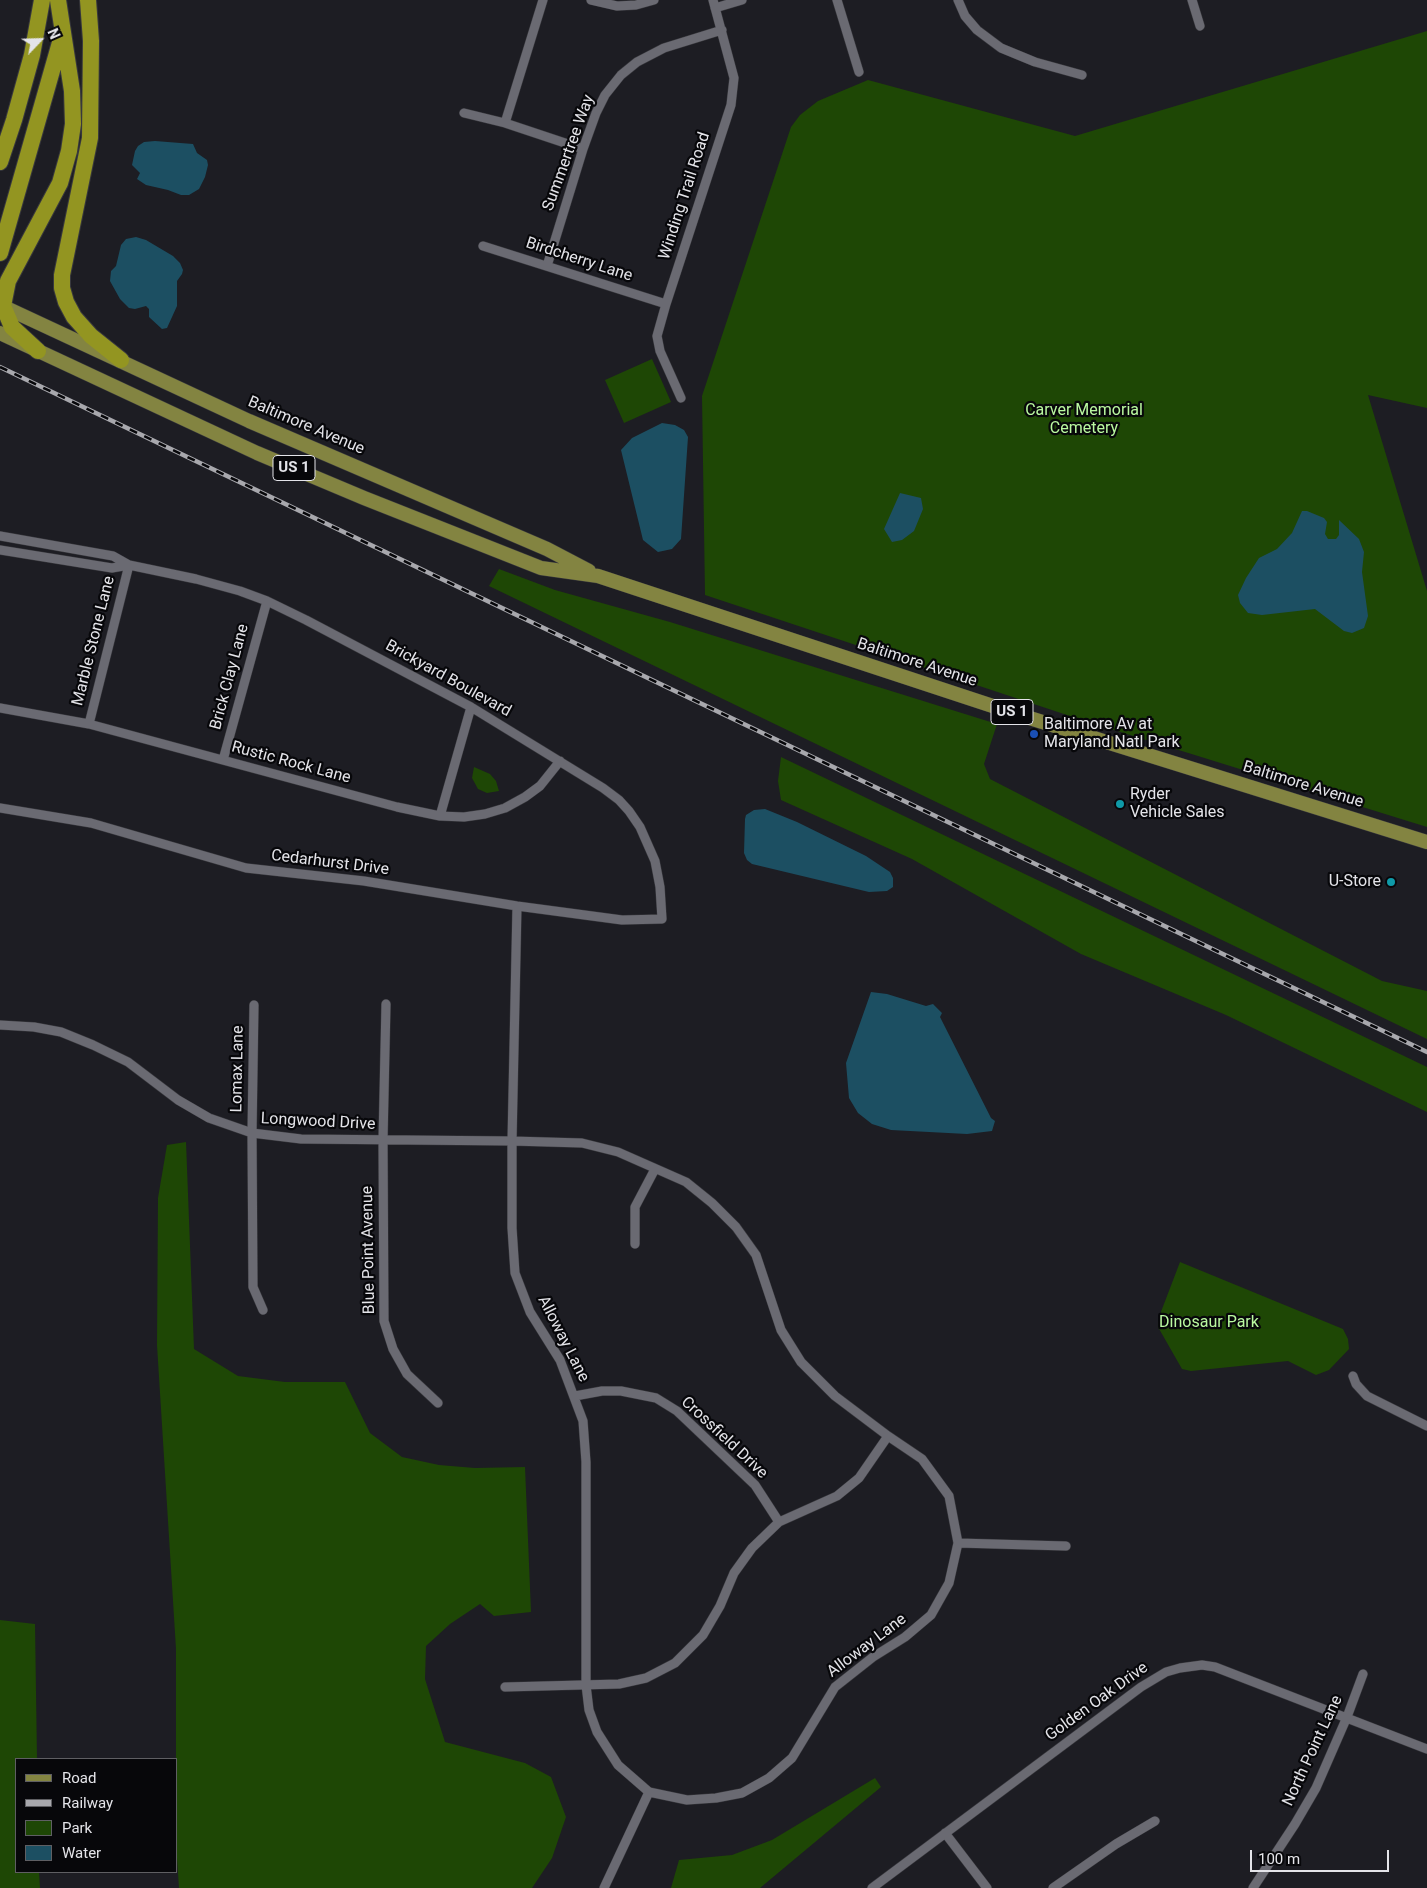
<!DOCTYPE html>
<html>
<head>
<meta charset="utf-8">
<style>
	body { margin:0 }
	#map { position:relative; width:1427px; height:1888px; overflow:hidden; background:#1d1d23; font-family:Roboto,sans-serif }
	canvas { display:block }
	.legend { position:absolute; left:15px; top:1758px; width:162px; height:115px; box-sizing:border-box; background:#07070a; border:1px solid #5f5f63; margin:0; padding:6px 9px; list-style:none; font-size:15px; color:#e4e4e9 }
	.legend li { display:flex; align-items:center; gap:10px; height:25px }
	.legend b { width:25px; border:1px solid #5f5f63 }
	.north { position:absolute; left:15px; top:15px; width:50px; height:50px; -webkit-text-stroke:4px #07070a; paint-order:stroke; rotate:66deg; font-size:14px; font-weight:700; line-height:20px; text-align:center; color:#e4e4e9 }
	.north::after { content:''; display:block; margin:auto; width:18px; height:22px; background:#e4e4e9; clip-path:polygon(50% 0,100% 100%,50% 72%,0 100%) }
	.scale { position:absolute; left:1250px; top:1850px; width:139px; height:22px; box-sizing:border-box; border:2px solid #e4e4e9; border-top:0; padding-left:6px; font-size:15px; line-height:18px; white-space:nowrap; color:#e4e4e9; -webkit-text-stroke:4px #07070a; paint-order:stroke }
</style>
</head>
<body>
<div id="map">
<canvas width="1427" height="1888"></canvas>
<ul class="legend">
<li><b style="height:6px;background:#838441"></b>Road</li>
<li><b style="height:6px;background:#a8a8ad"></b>Railway</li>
<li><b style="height:14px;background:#1e4705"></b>Park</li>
<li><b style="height:14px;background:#1c4f62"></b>Water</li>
</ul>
<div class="north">N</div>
<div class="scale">100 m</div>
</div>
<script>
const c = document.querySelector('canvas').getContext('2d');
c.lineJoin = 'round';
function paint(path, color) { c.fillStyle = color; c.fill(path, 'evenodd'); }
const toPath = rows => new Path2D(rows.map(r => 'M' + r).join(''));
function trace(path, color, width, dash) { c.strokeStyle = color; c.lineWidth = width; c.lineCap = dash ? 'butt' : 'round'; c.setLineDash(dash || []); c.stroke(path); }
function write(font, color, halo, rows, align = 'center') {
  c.font = font + ' Roboto,sans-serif'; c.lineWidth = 4.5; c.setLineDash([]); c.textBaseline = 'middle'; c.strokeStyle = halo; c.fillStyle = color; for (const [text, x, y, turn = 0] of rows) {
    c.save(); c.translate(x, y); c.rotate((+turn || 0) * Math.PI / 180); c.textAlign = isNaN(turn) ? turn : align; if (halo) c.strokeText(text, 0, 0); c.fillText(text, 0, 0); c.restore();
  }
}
const green = toPath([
	[1427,31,1427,408,1368,395,1427,591,1427,827,1085,721,705,595,702,396,791,127,800,115,818,101,868,80,1075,136],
	[652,359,671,402,624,423,605,380],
	[499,569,555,590,670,622,997,724,984,764,990,779,1382,981,1427,991,1427,1039,489,586],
	[781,757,1427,1067,1427,1112,1226,1015,1081,954,912,859,781,800,778,781],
	[474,767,490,774,496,781,499,791,487,793,478,789,472,778],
	[186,1142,194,1349,238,1376,285,1382,345,1382,370,1433,402,1457,439,1465,475,1468,525,1467,531,1612,494,1616,480,1604,450,1624,426,1646,425,1679,445,1742,525,1763,551,1777,566,1817,552,1858,532,1888,179,1888,176,1843,176,1649,157,1345,158,1198,167,1145],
	[1180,1262,1343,1329,1348,1339,1349,1349,1329,1370,1316,1375,1288,1361,1191,1371,1182,1369,1158,1327,1159,1317],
	[0,1620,35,1624,37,1759,16,1759,16,1872,39,1872,40,1888,0,1888],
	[875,1778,881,1787,760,1888,671,1888,679,1860,732,1855,772,1840]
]);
const water = toPath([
	[155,141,193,144,197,153,207,160,208,165,205,177,199,189,189,195,181,195,168,190,146,185,137,179,140,173,132,165,135,151,138,146,144,142],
	[136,237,146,240,173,256,180,263,183,270,182,274,177,281,177,306,167,328,162,329,149,317,149,309,146,306,135,309,129,308,120,299,110,281,111,271,116,266,121,245,126,239],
	[662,423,675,425,684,430,688,437,681,539,672,549,658,552,643,540,621,450,632,438],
	[900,493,921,498,923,509,914,531,902,540,892,542,884,529],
	[1302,511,1307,511,1324,518,1327,522,1325,534,1328,539,1336,539,1339,535,1339,520,1359,539,1364,552,1362,572,1368,616,1364,628,1352,633,1344,631,1315,609,1262,615,1248,613,1240,603,1238,595,1246,578,1259,558,1277,549,1292,533],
	[765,809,797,822,866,856,890,872,893,878,893,887,887,891,869,892,752,864,747,860,744,853,745,819,746,815,754,810],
	[871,992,887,994,926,1006,933,1004,942,1013,940,1017,991,1118,995,1121,992,1131,967,1134,891,1130,872,1124,858,1113,849,1098,846,1063]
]);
const street = toPath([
	[591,0,617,6,636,5,654,0],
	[837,0,859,72],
	[958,0,965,16,977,30,1001,48,1035,62,1082,75],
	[1192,0,1200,26],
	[715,8,742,0],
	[464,113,505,123,583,149],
	[505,123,543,0],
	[483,246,666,304],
	[547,266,583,149,596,113,605,95,621,75,637,62,664,48,722,30],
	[681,398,660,351,657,336,666,304,731,105,734,78,713,0],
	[0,536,113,556,129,565,196,579,240,591,267,601,306,620,471,707,603,788,619,800,629,811,640,827,655,861,660,887,662,919,622,920,517,906,364,881,246,868,91,823,0,808],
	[0,550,112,568,129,565],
	[0,708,89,724,397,807,440,816,464,817,485,814,505,808,525,797,540,786,560,761],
	[89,724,129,565],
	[223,760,267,601],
	[440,816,471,707],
	[386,1004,383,1140,384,1321,393,1349,407,1374,438,1403],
	[254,1005,252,1133,253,1287,263,1310],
	[0,1025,34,1027,61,1032,93,1045,128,1062,178,1100,209,1118,252,1133,301,1139,512,1141,582,1143,618,1152,686,1182,712,1203,736,1227,756,1255,781,1330,801,1362,835,1396,888,1436,922,1459,949,1496,958,1543,949,1583,931,1615,905,1637,873,1657,835,1687,792,1758,769,1778,742,1793,716,1798,687,1800,649,1792,618,1765,597,1732,589,1710,586,1685,586,1462,583,1421,560,1360,530,1312,515,1273,512,1228,512,1141,517,906],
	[635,1244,635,1207,655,1169],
	[1353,1376,1356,1384,1367,1396,1427,1426],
	[575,1396,602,1391,621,1391,656,1398,677,1411,755,1485,779,1522],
	[958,1543,1066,1546],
	[505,1687,619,1684,646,1678,675,1663,703,1635,720,1606,734,1573,752,1548,779,1522,837,1496,859,1478,888,1436],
	[945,1833,987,1888],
	[604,1888,649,1792],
	[872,1888,1141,1687,1166,1672,1180,1668,1202,1665,1215,1667,1427,1749],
	[1053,1888,1116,1844,1155,1821],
	[1253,1888,1295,1824,1316,1788,1347,1717,1363,1674]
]);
const primary = toPath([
	[0,305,249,421,547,549,589,571],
	[0,333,257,453,364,498,541,568,598,576,1020,715,1427,842]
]);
const highway = toPath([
	[88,0,91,41,90,138,62,275,62,288,66,302,74,317,91,336,121,360],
	[0,162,14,120,32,55,42,0],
	[0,253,61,39],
	[38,351,12,327,3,306,8,281,60,183,69,151,73,124,72,91,58,0]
]);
const rail = toPath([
	[0,367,1427,1052]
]);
const markers = [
	[1034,734,5,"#1a4fb4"],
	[1120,804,5,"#0f9aa8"],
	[1391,882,5,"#0f9aa8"]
];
const shields = [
	[294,468,42],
	[1012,712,42]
];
const shieldNames = [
	["US 1",294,468],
	["US 1",1012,712]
];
const streetNames = [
	["Summertree Way",569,153,-70],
	["Winding Trail Road",685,196,-72],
	["Birdcherry Lane",579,260,18],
	["Baltimore Avenue",306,426,23],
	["Marble Stone Lane",94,641,-76],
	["Baltimore Avenue",917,663,18],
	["Brick Clay Lane",230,677,-75],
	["Brickyard Boulevard",448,679,29],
	["Rustic Rock Lane",291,763,15],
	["Baltimore Avenue",1303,785,17],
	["Cedarhurst Drive",330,863,7],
	["Lomax Lane",238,1069,-89],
	["Longwood Drive",318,1122,3],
	["Blue Point Avenue",369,1250,-91],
	["Alloway Lane",563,1339,63],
	["Crossfield Drive",724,1438,43],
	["Alloway Lane",867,1646,-37],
	["Golden Oak Drive",1097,1702,-36],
	["North Point Lane",1313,1751,-65]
];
const parkNames = [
	["Carver Memorial",1084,411],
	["Cemetery",1084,429],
	["Dinosaur Park",1209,1323]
];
const poiNames = [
	["Baltimore Av at",1044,725],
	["Maryland Natl Park",1044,743],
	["Ryder",1130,795],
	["Vehicle Sales",1130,813],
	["U-Store",1381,882,"right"]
];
paint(green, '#1e4705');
paint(water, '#1c4f62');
trace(street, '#38383d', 10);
trace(primary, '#38383d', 15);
trace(highway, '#38383d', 18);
trace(street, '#6a6a72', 9);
trace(primary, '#838441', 14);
trace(highway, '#939521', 16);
trace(rail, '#a8a8ad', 4.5);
trace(rail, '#07070a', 2.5, [8]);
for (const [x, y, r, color] of markers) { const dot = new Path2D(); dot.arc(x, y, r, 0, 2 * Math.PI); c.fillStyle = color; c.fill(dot); trace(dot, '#07070a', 2); }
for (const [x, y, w] of shields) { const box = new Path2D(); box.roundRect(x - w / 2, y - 12.5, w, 25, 4); c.fillStyle = '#07070a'; c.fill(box); trace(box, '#e4e4e9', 1); }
write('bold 15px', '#e4e4e9', null, shieldNames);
write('16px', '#e4e4e9', '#07070a', streetNames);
write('16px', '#baf9a0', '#07070a', parkNames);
write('16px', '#e4e4e9', '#07070a', poiNames, 'left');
</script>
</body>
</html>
